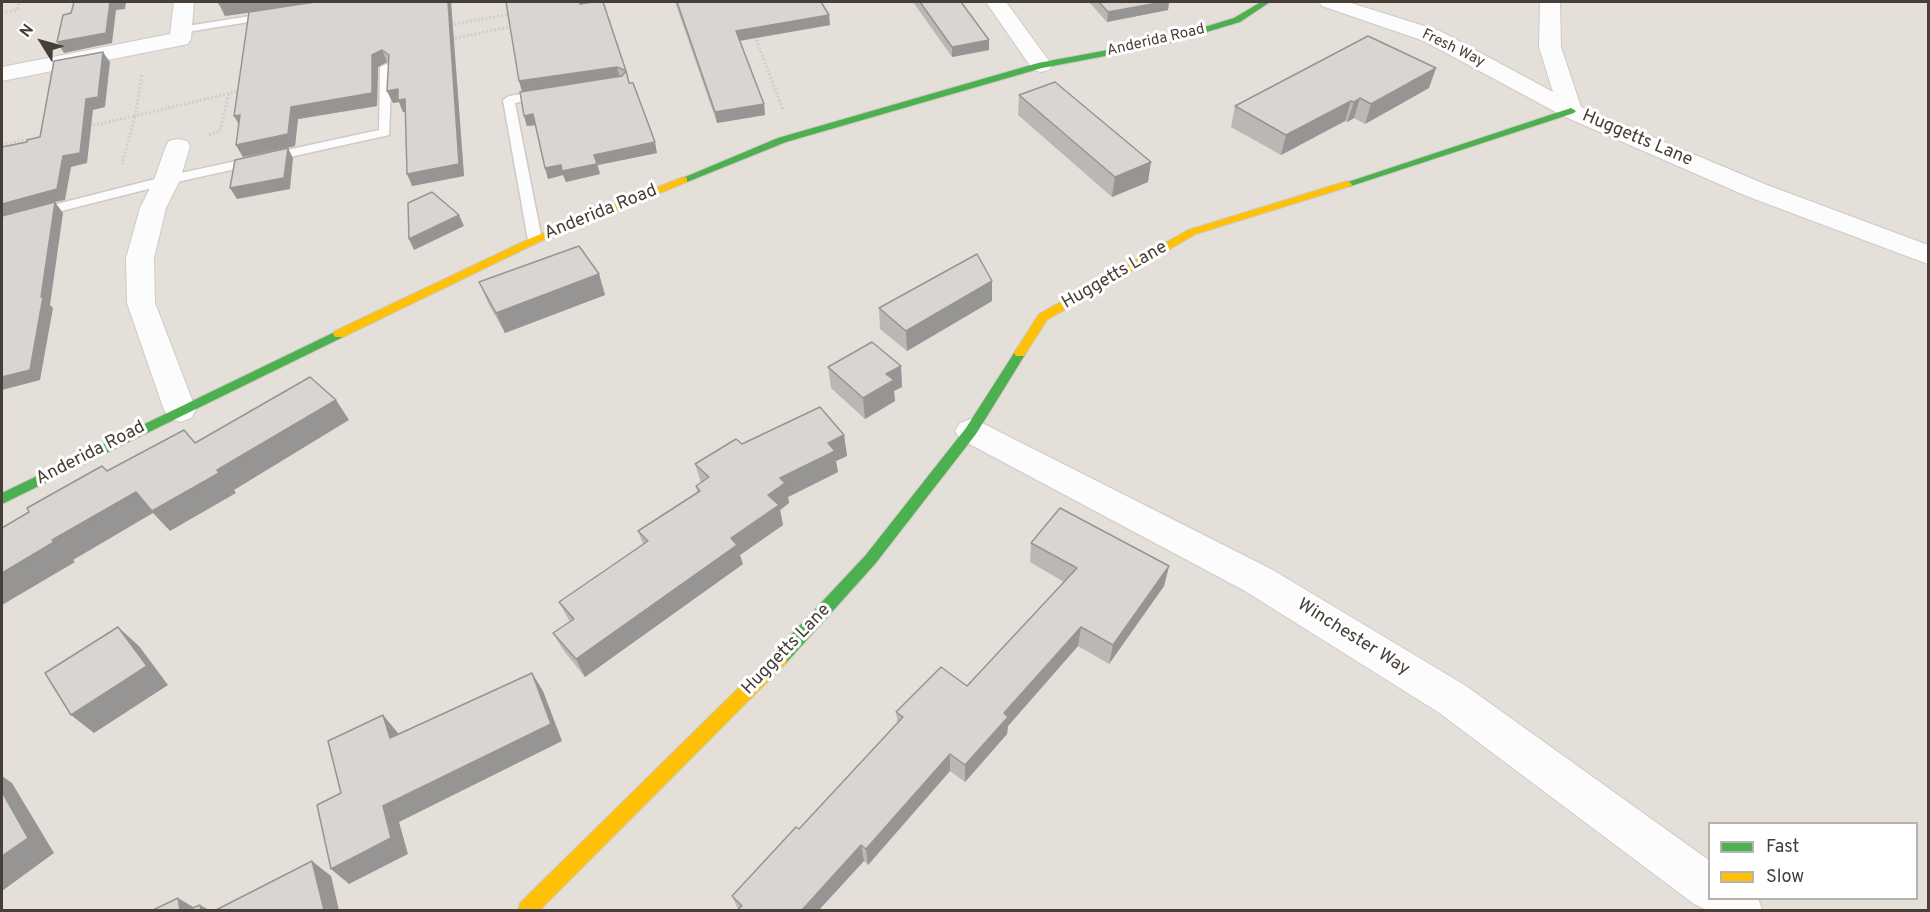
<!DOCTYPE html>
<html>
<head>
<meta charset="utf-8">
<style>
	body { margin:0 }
	#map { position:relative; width:1930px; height:912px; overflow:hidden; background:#f0eeeb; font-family:Overpass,sans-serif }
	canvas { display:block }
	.frame { position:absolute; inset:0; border:3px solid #463e37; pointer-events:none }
	.legend { position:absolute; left:1708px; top:822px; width:210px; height:78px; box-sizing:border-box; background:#fff; border:2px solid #b5b2af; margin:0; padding:8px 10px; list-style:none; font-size:18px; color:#463e37 }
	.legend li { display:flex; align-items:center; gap:12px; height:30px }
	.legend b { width:30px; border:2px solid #b5b2af }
	.north { position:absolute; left:12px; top:12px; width:60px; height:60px; -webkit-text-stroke:4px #fff; paint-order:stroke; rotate:307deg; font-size:16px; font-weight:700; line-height:24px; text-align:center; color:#463e37 }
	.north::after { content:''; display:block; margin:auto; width:21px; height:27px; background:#463e37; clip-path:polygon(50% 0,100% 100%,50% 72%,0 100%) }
</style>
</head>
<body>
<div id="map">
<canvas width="1930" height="912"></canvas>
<div class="frame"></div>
<ul class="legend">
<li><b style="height:8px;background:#4caf50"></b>Fast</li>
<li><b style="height:8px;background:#ffc107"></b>Slow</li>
</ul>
<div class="north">N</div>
</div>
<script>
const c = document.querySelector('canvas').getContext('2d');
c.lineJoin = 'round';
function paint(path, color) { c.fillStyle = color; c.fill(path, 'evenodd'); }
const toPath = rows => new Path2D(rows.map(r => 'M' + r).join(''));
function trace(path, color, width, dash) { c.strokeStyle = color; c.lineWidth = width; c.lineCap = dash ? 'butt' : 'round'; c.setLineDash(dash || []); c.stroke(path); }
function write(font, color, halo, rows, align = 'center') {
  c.font = font + ' Overpass,sans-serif'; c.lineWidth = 6; c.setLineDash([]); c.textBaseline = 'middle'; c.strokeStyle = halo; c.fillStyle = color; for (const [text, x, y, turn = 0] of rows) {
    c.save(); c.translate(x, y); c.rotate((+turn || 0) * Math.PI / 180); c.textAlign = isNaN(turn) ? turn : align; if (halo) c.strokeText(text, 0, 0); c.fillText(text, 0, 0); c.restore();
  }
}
const residential = toPath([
	[2,2,1928,2,1928,910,2,910],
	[1710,824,1916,824,1916,898,1710,898]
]);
const path = toPath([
	[575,4,589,2],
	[2,13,17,10,19,2],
	[450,25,511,14],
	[755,36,783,110],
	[451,39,514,26],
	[142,75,135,116,243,90],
	[89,126,135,116,122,164],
	[209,135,220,131,229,94],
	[2,145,43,136]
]);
const lane = toPath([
	[269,13,274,16,273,18,181,33,176,30,181,27,269,13],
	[386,64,392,67,389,135,168,184,2,226,2,218,167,176,379,130,380,67,386,64],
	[542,91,548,95,546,97,515,103,542,240,535,244,528,240,503,100,509,96,542,91]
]);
const street = toPath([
	[174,2,194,2,191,39,188,44,2,81,2,67,170,34,174,2],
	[986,2,1006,2,1052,65,1049,70,1041,72,1033,70,986,2],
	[1319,2,1348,2,1440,31,1553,92,1539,47,1540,2,1560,2,1561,47,1581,107,1767,185,1928,245,1928,264,1749,197,1563,116,1424,41,1322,6,1319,2],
	[178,139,187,141,190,146,180,180,166,208,154,258,155,303,196,410,191,418,180,422,169,418,164,410,127,303,126,258,140,208,154,180,166,146,169,141,178,139],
	[971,419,982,423,1271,569,1466,686,1710,861,1710,898,1758,898,1762,910,1707,910,1694,904,1438,712,1245,591,960,439,955,431,960,423,971,419]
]);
const fast = toPath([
	[1261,2,1270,2,1240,22,1163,45,1042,68,786,142,687,182,679,182,678,180,778,138,1038,63,1162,40,1234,18,1261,2],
	[1571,108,1576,111,1574,113,1351,186,1347,187,1342,184,1571,108],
	[339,330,345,334,343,337,2,504,2,493,339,330],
	[1020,349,1026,353,976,434,875,564,786,663,780,665,774,663,772,658,774,653,865,556,966,428,1016,350,1020,349]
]);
const slow = toPath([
	[683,177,687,178,687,182,539,242,343,337,335,337,333,334,335,331,531,238,683,177],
	[1347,181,1352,184,1351,186,1196,234,1047,320,1024,356,1016,356,1014,353,1039,314,1188,230,1347,181],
	[780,651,786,653,788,658,786,663,540,910,518,910,520,903,774,653,780,651]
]);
const wall = toPath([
	[219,2,451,2,464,176,412,186,405,112,403,112,399,102,393,103,387,91,389,63,387,62,378,67,377,106,298,119,295,146,243,157,236,145,239,124,234,116,249,12,225,16],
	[603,2,629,83,657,153,598,165,600,174,566,182,563,175,548,179,545,168,535,125,527,126,524,116,567,85,580,4],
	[675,2,821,2,829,15,830,25,740,41,764,104,765,115,717,123],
	[913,2,961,2,989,50,952,57],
	[1089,2,1169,2,1168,10,1107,22],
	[1429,88,1365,124,1354,118,1347,122,1345,121,1281,155,1231,127,1235,106],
	[1019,95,1148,182,1112,197,1018,115],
	[599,274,605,295,505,333,488,303,479,282],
	[992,281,992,301,907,351,880,329,879,308],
	[901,366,902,387,894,391,895,401,865,419,831,388,828,367],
	[844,435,847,456,836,461,838,472,788,497,789,503,780,510,783,525,740,555,743,564,585,677,564,651,553,633,570,622,559,602,643,544,638,531,697,492,696,486,701,483,695,464,742,444],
	[1031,543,1169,566,1164,586,1109,664,1078,646,1008,726,1007,734,965,782,950,771,868,865,864,861,738,909,732,896,799,829,898,724,896,712,967,686,1064,582,1030,562]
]);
const shadedWall = toPath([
	[110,2,126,2,125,9,116,10,112,43,64,53,57,42],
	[237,2,327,2,225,16,219,4],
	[448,2,451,2,464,176,412,186,407,174],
	[1163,2,1169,2,1168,10,1107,22,1108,12],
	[829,15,830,25,738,41,736,31],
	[989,40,989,50,952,57,952,47],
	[382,50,387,62,378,67,377,106,298,119,295,146,243,157,236,145,291,107,372,55],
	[103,52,110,62,105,107,93,110,87,163,71,167,65,200,55,202,63,213,50,305,53,308,40,380,2,390,2,377,41,297,2,218,2,204,63,156],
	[617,67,620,77,522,92,519,81],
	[1436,68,1429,88,1365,124,1371,104],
	[398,89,405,99,410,111,403,112,399,102,393,103,387,91],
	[1360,98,1354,118,1347,122,1354,102],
	[1351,101,1345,121,1281,155,1286,135],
	[764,104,765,115,717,123,715,112],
	[533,114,536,125,527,126,524,116],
	[240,115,241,128,234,116],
	[655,142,657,153,598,165,594,155],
	[288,148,293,158,290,189,237,199,230,188],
	[1151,162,1148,182,1112,197,1115,177],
	[597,164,600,174,566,182,563,175,548,179,545,168,561,165],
	[459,215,464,226,414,250,409,239],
	[599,274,605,295,505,333,496,313],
	[992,281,992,301,907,351,906,331],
	[901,366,902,387,894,391,895,401,865,419,863,398,886,374],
	[336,400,349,420,234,490,236,493,170,531,153,513,73,560,75,562,2,605,2,573,52,540,136,492,217,470],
	[844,435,847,456,836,461,838,472,788,497,789,503,780,510,783,525,740,555,743,564,585,677,576,659,731,538,768,495,780,478,828,443],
	[1169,566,1164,586,1109,664,1113,645],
	[118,627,139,646,168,685,94,733,71,715],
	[1081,627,1078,646,1008,726,1007,734,965,782,965,765,1004,713],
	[532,673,543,691,562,741,399,822,408,854,349,884,331,869,383,806],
	[383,715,398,733,405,755,390,738],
	[950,754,950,771,868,865,866,849],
	[2,776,12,783,54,853,2,891],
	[861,845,864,861,819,910,802,910],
	[312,861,331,876,339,910,324,910],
	[178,898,198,910,180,910],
	[200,905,209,910,201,910]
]);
const building = toPath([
	[74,2,110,2,106,33,57,42,63,15,71,13,74,2],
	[219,2,237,2,219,4,219,2],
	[315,2,448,2,459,164,407,174,405,99,398,100,398,89,387,91,389,55,382,50,372,55,372,93,291,107,288,134,236,145,240,115,234,116,249,12,315,2],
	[506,2,579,2,580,4,593,2,603,2,626,71,617,67,519,81,506,2],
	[677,2,821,2,829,15,736,31,764,104,715,112,677,2],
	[920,2,961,2,989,40,952,47,920,2],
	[1099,2,1163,2,1108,12,1099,2],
	[1368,36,1436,68,1371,104,1360,98,1354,102,1351,101,1286,135,1235,106,1368,36],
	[103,52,98,97,86,99,80,153,63,156,57,189,2,204,2,147,27,142,27,140,40,137,54,61,103,52],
	[626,71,629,83,633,83,655,142,594,155,597,164,562,171,561,165,545,168,533,114,524,116,520,92,622,76,626,71],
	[1055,82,1151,162,1115,177,1019,95,1055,82],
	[288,148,284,178,230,188,235,160,288,148],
	[432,192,459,215,409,239,408,203,432,192],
	[55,202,41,297,43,297,30,370,2,377,2,216,55,202],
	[579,246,599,274,496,313,479,282,579,246],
	[977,254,992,281,906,331,879,308,977,254],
	[872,342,901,366,886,374,894,380,863,398,828,367,872,342],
	[310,377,336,400,217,470,219,473,152,511,136,492,52,540,54,542,2,573,2,528,29,512,27,508,102,466,107,471,184,430,195,443,310,377],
	[820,407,844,435,828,443,835,451,780,478,785,483,768,495,779,505,731,538,737,545,576,659,553,633,574,619,559,602,648,541,638,531,700,491,696,486,709,477,695,464,736,439,742,444,820,407],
	[1060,508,1169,566,1113,645,1081,627,1004,713,1008,717,965,765,950,754,866,849,861,845,802,910,737,910,742,906,732,896,796,827,799,829,903,717,896,712,941,667,967,686,1077,568,1031,543,1060,508],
	[118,627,147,666,71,715,45,673,118,627],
	[532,673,551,724,383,806,391,838,331,869,317,805,341,793,328,741,383,715,390,738,532,673],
	[2,792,28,838,2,856,2,792],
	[312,861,324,910,216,910,312,861],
	[178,898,180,910,153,910,178,898],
	[200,905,201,910,188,910,200,905]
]);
const farStreetnames = [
	["Anderida Road",1156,41,-13],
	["Fresh Way",1453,49,26]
];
const streetNames = [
	["Huggetts Lane",1637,139,23],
	["Anderida Road",601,213,-22],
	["Huggetts Lane",1115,276,-30],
	["Anderida Road",91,454,-27],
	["Winchester Way",1353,638,32],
	["Huggetts Lane",787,650,-46]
];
paint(residential, '#e4dfd9');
trace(lane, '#cdcac7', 3);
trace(street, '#cdcac7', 2);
trace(fast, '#cecac2', 2);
trace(slow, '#cecac2', 2);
trace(path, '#d1cecb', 3, [2, 2]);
paint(lane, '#fdfcfc');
paint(street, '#fdfcfc');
paint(fast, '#4caf50');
paint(slow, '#ffc107');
paint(wall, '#bab7b5');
paint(shadedWall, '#979593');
paint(building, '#d8d5d2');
trace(building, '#979593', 1.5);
write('15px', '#463e37', '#fff', farStreetnames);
write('18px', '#463e37', '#fff', streetNames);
</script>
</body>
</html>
